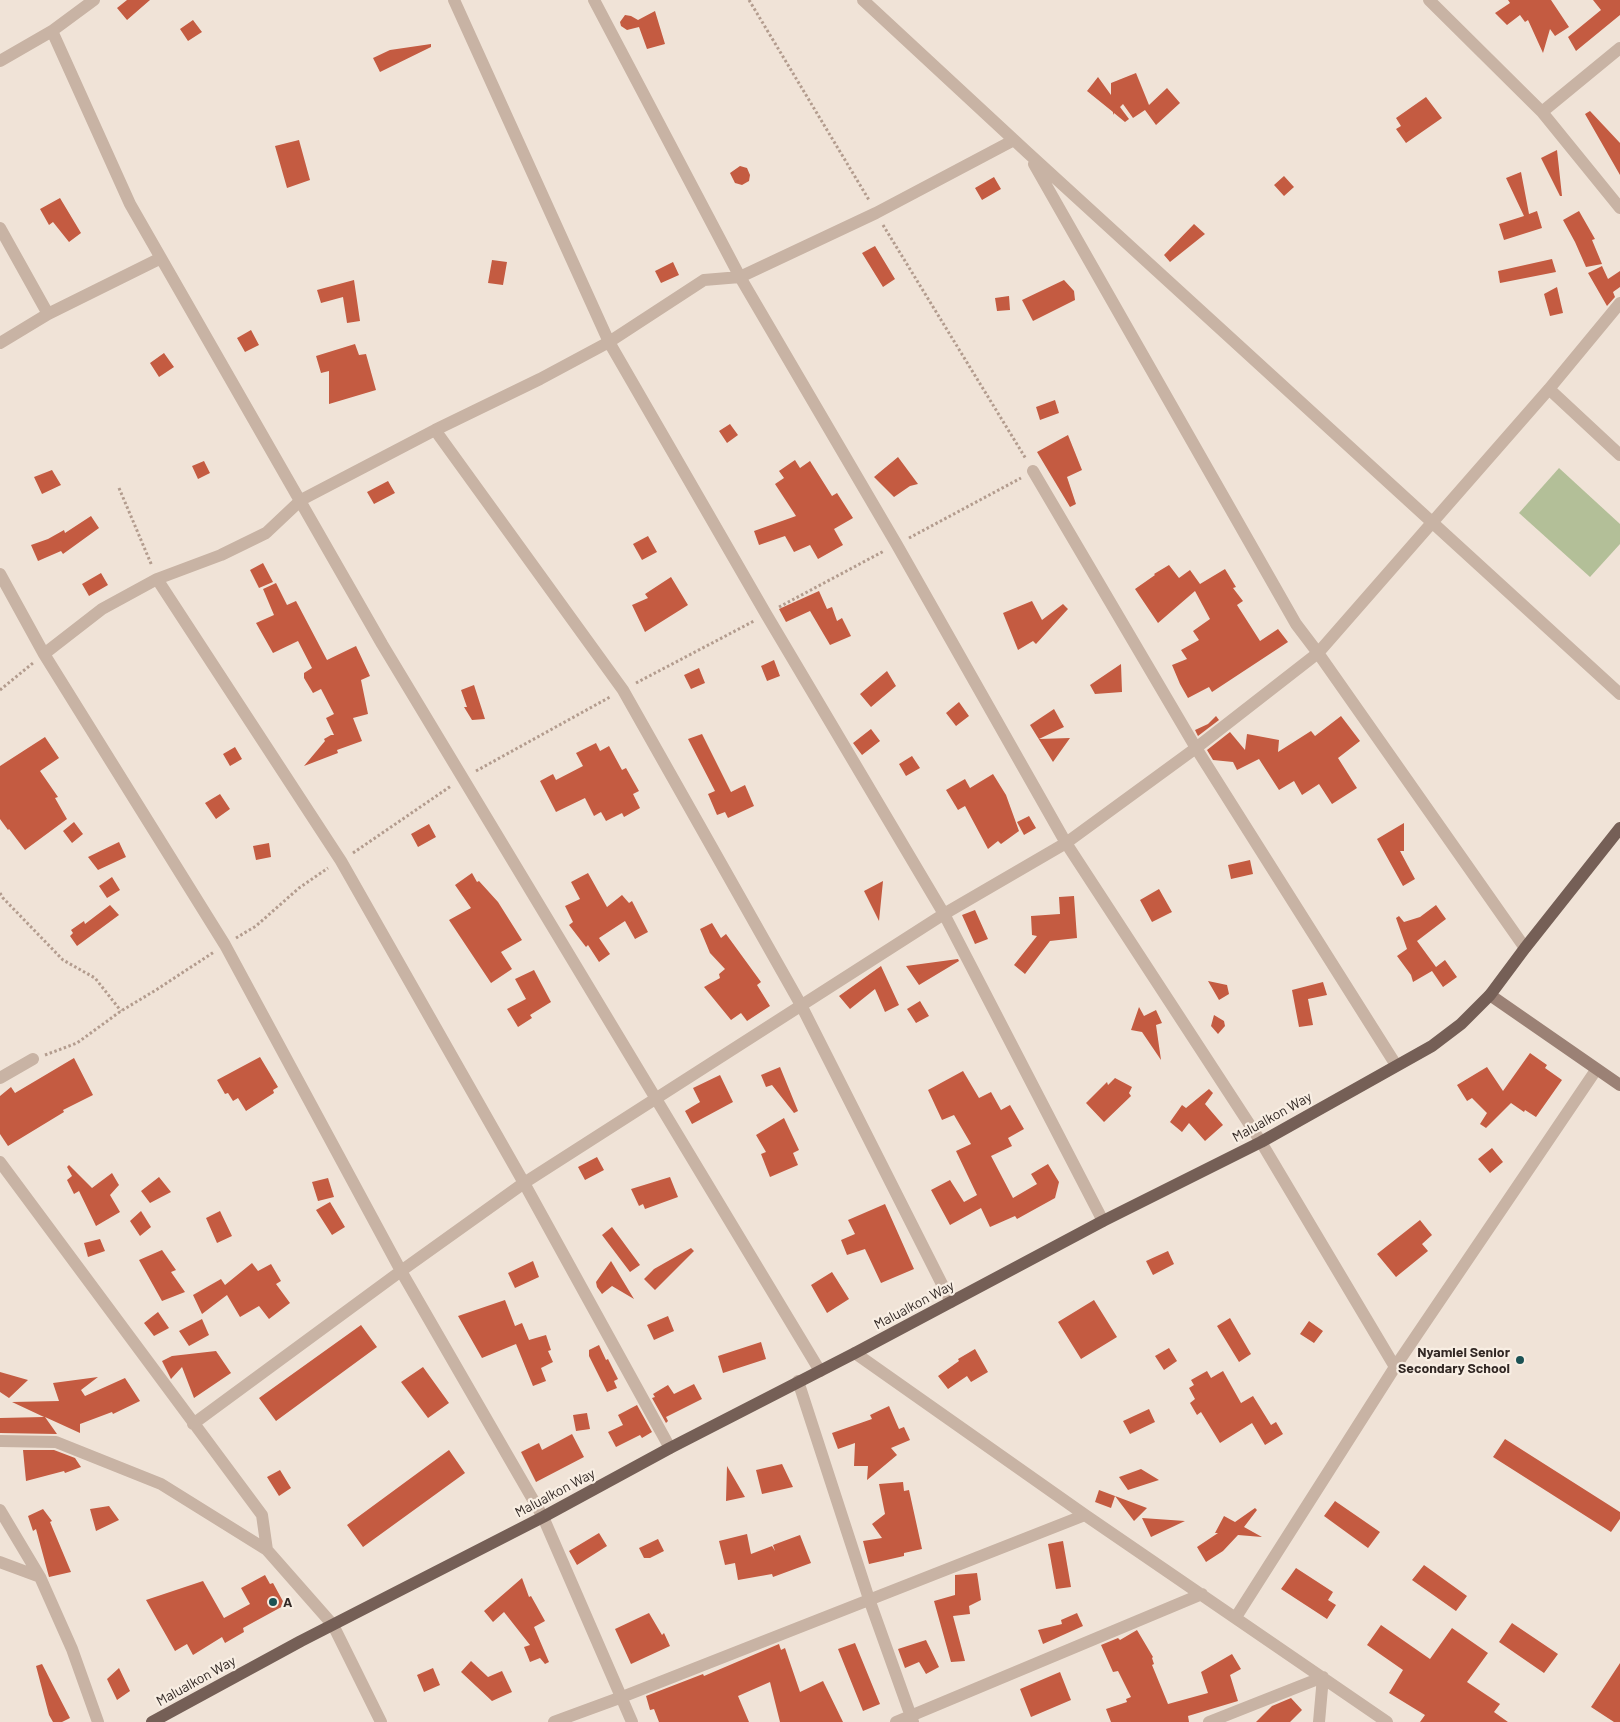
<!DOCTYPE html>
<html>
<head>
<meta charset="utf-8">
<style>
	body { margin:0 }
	canvas { display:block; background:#f0e3d7 }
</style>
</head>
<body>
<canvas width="1620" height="1722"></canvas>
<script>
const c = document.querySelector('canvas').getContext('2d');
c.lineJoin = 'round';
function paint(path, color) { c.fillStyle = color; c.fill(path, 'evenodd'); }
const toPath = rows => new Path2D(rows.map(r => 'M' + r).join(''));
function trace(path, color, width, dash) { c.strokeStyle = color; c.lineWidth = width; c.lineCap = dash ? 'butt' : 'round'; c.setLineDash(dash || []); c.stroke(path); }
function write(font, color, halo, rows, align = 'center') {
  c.font = font + ' Barlow,sans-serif'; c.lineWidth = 4.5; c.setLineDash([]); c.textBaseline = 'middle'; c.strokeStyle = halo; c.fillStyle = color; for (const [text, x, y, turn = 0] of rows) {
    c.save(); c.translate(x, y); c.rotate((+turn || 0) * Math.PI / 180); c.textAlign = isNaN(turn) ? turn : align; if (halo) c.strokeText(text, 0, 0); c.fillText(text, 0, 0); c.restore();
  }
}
const green = toPath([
	[1559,468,1620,524,1620,544,1590,577,1519,513]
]);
const building = toPath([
	[127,0,150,0,127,20,117,8],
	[1508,0,1551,0,1569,27,1555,36,1550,29,1543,53,1528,20,1525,22,1520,15,1507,25,1495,13,1510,3],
	[1593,0,1620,0,1620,15,1576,51,1568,37,1601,10],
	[655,11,665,44,647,49,639,27,627,30,621,26,620,22,625,15,631,16,638,20],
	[193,20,202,32,188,41,180,29],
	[431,44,431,47,380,72,373,58,390,50],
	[1136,73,1149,105,1167,88,1180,103,1156,125,1145,110,1133,118,1123,104,1120,107,1129,119,1125,122,1114,113,1113,115,1113,112,1087,91,1098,77,1111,95,1111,83],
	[1426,97,1442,118,1406,143,1396,129,1401,126,1396,118],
	[1590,111,1620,143,1620,175,1585,114],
	[299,140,310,180,287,188,275,146],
	[1557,150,1562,196,1560,196,1541,158],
	[740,166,747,168,750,175,749,181,742,185,735,183,730,173],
	[1521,172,1529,214,1537,211,1542,228,1504,240,1499,224,1524,216,1506,178],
	[1284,176,1294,187,1284,196,1274,185],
	[994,177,1001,189,982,200,975,188],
	[60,198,81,233,69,242,53,222,49,225,40,209],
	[1579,211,1595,239,1592,240,1602,264,1586,267,1575,242,1563,220],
	[1194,224,1205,234,1170,262,1164,255],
	[875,246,895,279,883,287,862,253],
	[1552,259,1556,272,1500,283,1498,271],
	[492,260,507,262,503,285,488,283],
	[673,262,679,275,661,283,655,271],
	[1602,266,1608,279,1620,271,1620,287,1613,292,1615,297,1607,306,1588,273],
	[354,280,360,321,347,323,343,297,321,303,317,290],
	[1064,280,1074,291,1075,300,1033,321,1022,300],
	[1557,287,1563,313,1550,316,1544,294],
	[1009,296,1010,310,997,311,995,298],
	[251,330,259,345,245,352,237,338],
	[355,344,359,355,366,354,376,390,329,404,329,371,321,373,316,356],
	[164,353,174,367,159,377,150,363],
	[1055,400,1059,413,1040,420,1036,407],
	[730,424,738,435,727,443,719,431],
	[1068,435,1082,470,1067,477,1076,504,1070,507,1037,452],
	[898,457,918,484,910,486,894,497,874,477],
	[795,460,800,468,810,461,832,496,837,493,853,518,834,529,843,545,818,559,810,545,794,552,785,536,759,545,754,531,796,516,775,484,784,478,779,471],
	[204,461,210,473,198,479,192,466],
	[52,470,61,485,42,494,34,477],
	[388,481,395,493,374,504,367,492],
	[91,516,99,528,63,554,61,551,38,561,31,545,48,539,64,530,65,533],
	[648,536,657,552,642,560,633,544],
	[263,563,273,582,259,588,250,570],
	[1169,565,1179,578,1190,570,1200,584,1225,569,1236,587,1233,588,1243,601,1237,605,1260,641,1278,629,1288,642,1212,692,1209,687,1188,698,1180,684,1172,665,1187,659,1181,650,1199,640,1193,631,1210,619,1195,591,1158,623,1135,589,1155,575,1154,574],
	[101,573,108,585,89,596,82,584],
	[671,577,688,605,645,632,632,605,648,598,645,594],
	[276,583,287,605,296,601,327,660,356,646,370,676,361,680,368,714,353,718,362,741,337,750,338,753,304,766,325,741,324,739,331,735,334,735,326,718,334,714,321,689,313,693,304,678,304,673,312,668,298,641,273,653,256,623,274,615,263,589],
	[819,591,827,609,832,607,837,621,842,618,851,636,830,645,810,611,786,622,779,609],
	[1032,601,1042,620,1063,604,1068,609,1036,644,1033,641,1018,650,1003,613],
	[774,660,780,676,767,681,761,666],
	[1121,664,1122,692,1095,694,1090,685],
	[699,668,705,683,691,689,684,675],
	[887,671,896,686,871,707,860,694],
	[474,685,485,719,472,720,464,707,467,707,461,690],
	[959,702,969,716,956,726,946,713],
	[1054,709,1064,727,1039,739,1070,738,1053,762,1030,725],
	[1216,716,1219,720,1198,736,1195,730,1208,724],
	[1341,716,1360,741,1338,758,1357,788,1332,804,1319,784,1302,795,1294,781,1279,790,1259,759,1237,770,1233,762,1213,760,1207,750,1230,732,1245,750,1247,734,1279,740,1278,752,1311,731,1315,736],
	[871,729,880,741,862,755,853,743],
	[702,734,731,792,745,785,754,806,728,818,725,812,717,815,708,794,715,791,688,739],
	[45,737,59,758,40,771,58,797,55,798,67,819,25,850,9,829,8,830,0,819,0,766],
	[596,743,600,751,609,746,622,770,626,768,639,791,633,794,640,808,624,817,622,813,606,821,601,812,594,816,585,798,556,812,540,781,553,774,556,780,583,766,576,753],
	[235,747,242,759,230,766,223,754],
	[912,756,920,768,906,776,899,764],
	[993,774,1006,795,1019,831,1001,844,998,841,988,849,965,806,958,810,946,790,965,779,970,788],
	[220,794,230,809,216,819,205,803],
	[1029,816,1036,828,1024,835,1017,822],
	[74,822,83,834,72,843,63,831],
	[1404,823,1404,851,1400,851,1415,879,1403,886,1377,839],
	[429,824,436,837,418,847,411,834],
	[119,842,126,857,98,870,88,857],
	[269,843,271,857,256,860,253,846],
	[1250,860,1253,874,1231,879,1228,865],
	[472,873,477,882,479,881,498,902,522,940,501,952,512,969,491,983,449,920,471,908,455,885],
	[588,873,607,907,622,895,629,903,632,901,648,932,635,939,625,921,599,938,610,954,599,962,588,945,586,947,569,925,573,922,565,906,580,899,571,882],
	[112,877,120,890,107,898,99,886],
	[883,881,879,921,864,891],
	[1159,889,1172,912,1152,922,1140,900],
	[1074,896,1077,938,1050,941,1025,974,1014,965,1037,936,1032,935,1031,916,1060,914,1059,897],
	[110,905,119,915,77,946,70,936,73,933,71,930,84,921,85,924],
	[1436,905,1446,919,1417,941,1436,967,1445,960,1457,977,1443,987,1432,971,1413,982,1411,975,1397,956,1407,949,1396,918,1399,916,1404,922,1420,917],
	[975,910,988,939,975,944,962,915],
	[712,923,721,938,726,934,761,982,757,985,770,1006,747,1021,741,1013,731,1020,704,987,720,978,719,974,725,969,710,953,700,929],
	[958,959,959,961,919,985,906,966],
	[881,966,899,1005,885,1012,875,989,850,1009,839,996],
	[534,970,551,1002,530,1015,532,1018,518,1027,507,1009,526,999,515,979],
	[1208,981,1227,985,1229,994,1219,1000],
	[1323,982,1327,995,1308,999,1313,1025,1299,1027,1292,990],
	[920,1001,929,1016,916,1023,907,1009],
	[1139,1007,1144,1016,1156,1010,1162,1023,1156,1025,1161,1060,1142,1032,1131,1030],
	[1214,1015,1224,1021,1225,1026,1218,1034,1211,1026],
	[1530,1053,1547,1065,1545,1068,1562,1080,1536,1117,1525,1110,1524,1112,1511,1103,1486,1128,1480,1124,1487,1113,1472,1098,1467,1101,1457,1085,1487,1067,1503,1091],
	[260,1057,278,1087,273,1090,274,1093,246,1111,238,1098,233,1101,228,1093,225,1094,217,1080],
	[74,1058,93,1095,63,1110,64,1112,8,1146,0,1134,0,1096,11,1087,15,1093],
	[780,1067,798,1111,794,1113,772,1085,766,1087,761,1075],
	[963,1071,979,1098,991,1092,1001,1110,1010,1105,1024,1129,1008,1138,1012,1146,991,1156,1013,1198,1037,1184,1031,1174,1048,1164,1059,1182,1055,1198,1017,1219,1015,1216,990,1227,981,1208,950,1225,931,1190,950,1180,964,1202,977,1195,956,1151,971,1144,954,1115,942,1120,928,1090],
	[720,1075,733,1102,692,1124,685,1111,700,1102,693,1088],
	[1115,1078,1132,1087,1129,1093,1131,1096,1104,1122,1086,1103,1107,1082,1108,1085],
	[1209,1089,1213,1093,1205,1104,1223,1125,1205,1141,1189,1123,1182,1132,1170,1122,1182,1105,1186,1108],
	[784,1118,799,1150,793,1153,798,1165,770,1177,761,1154,766,1152,756,1135],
	[1492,1148,1503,1162,1490,1173,1478,1159],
	[597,1157,604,1170,585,1180,578,1167],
	[69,1165,92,1188,112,1173,119,1185,110,1195,120,1212,96,1226,79,1191,74,1194,67,1180,72,1176,67,1167],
	[159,1177,171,1192,150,1203,141,1191],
	[670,1177,678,1197,645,1209,643,1204,639,1206,631,1189],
	[328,1178,334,1197,318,1201,312,1182],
	[330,1202,345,1227,332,1235,316,1210],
	[885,1204,914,1269,881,1283,865,1249,847,1255,841,1240,855,1234,848,1220],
	[141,1211,151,1227,140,1236,130,1221],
	[220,1211,232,1236,217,1243,206,1218],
	[1420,1220,1432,1235,1422,1244,1428,1251,1396,1277,1377,1254],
	[612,1227,640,1265,630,1272,602,1235],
	[100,1239,105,1251,88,1257,84,1243],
	[691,1248,694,1251,655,1290,644,1279,654,1269],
	[162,1250,176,1270,171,1272,185,1292,162,1301,139,1260],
	[1168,1251,1174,1264,1153,1275,1146,1261],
	[533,1261,539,1277,515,1288,508,1273],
	[611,1261,634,1299,612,1286,602,1294,597,1287,596,1282],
	[252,1263,258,1271,271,1264,281,1281,276,1284,290,1303,269,1319,259,1306,240,1317,227,1295,202,1314,193,1295,221,1279,225,1285],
	[832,1272,849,1299,827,1313,811,1285],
	[505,1300,515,1326,522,1323,529,1340,546,1335,551,1350,548,1351,553,1362,541,1368,546,1381,533,1386,516,1344,482,1358,458,1316],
	[1094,1300,1117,1337,1081,1359,1058,1322],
	[158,1312,169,1328,154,1336,144,1323],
	[668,1316,674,1331,654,1340,647,1325],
	[1230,1318,1251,1354,1239,1362,1217,1326],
	[202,1319,209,1335,189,1346,179,1331],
	[1309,1321,1323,1331,1314,1343,1300,1334],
	[361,1325,377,1347,276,1421,259,1398],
	[761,1342,766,1359,723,1373,718,1356],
	[599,1345,606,1360,608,1359,618,1379,614,1381,617,1388,607,1392,589,1356,589,1350],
	[1169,1348,1177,1361,1164,1370,1155,1356],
	[975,1349,988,1372,971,1382,967,1376,948,1389,938,1376,959,1361,958,1359],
	[216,1351,231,1373,194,1398,182,1367,171,1379,162,1361,172,1356],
	[423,1367,449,1403,428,1418,401,1382],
	[1207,1371,1211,1378,1223,1371,1241,1403,1253,1396,1271,1425,1276,1422,1283,1434,1265,1445,1252,1423,1220,1443,1201,1412,1197,1415,1190,1403,1195,1399,1189,1388,1194,1385,1191,1380],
	[0,1372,28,1380,9,1398,0,1392],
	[98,1377,81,1390,85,1396,125,1378,140,1401,113,1414,112,1412,80,1424,80,1433,45,1417,57,1434,0,1433,0,1418,44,1417,12,1402,59,1401,53,1383],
	[694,1384,702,1399,666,1417,668,1421,666,1423,652,1398,655,1397,653,1394,668,1385,674,1394],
	[637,1405,652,1432,642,1438,640,1435,616,1447,608,1432,623,1425,618,1415],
	[889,1406,899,1429,904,1427,910,1440,891,1448,897,1455,867,1480,868,1466,854,1466,855,1443,838,1449,832,1433,872,1419,870,1415],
	[1149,1409,1155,1422,1130,1434,1123,1421],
	[587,1413,590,1429,576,1431,573,1415],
	[572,1434,584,1457,536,1482,521,1452,539,1443,542,1450],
	[1505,1439,1620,1512,1620,1519,1611,1532,1493,1457],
	[23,1450,54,1450,75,1458,81,1467,65,1473,64,1471,26,1481],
	[449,1450,465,1473,363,1547,347,1525],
	[782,1464,793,1487,762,1494,756,1470],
	[727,1466,745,1497,726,1501],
	[1141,1469,1159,1480,1128,1490,1119,1477],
	[280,1470,291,1488,279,1496,267,1477],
	[903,1482,904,1491,909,1490,922,1549,904,1553,904,1556,869,1564,863,1541,882,1538,872,1524,885,1514,879,1484],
	[1099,1490,1147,1508,1134,1521,1115,1496,1111,1508,1095,1502],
	[1335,1501,1380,1532,1368,1548,1324,1516],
	[109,1506,119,1520,96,1531,90,1509],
	[1255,1508,1257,1510,1244,1527,1262,1537,1238,1535,1223,1551,1206,1562,1197,1547,1218,1533,1215,1533,1224,1516,1235,1522],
	[43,1509,52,1521,50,1522,71,1572,49,1577,36,1529,33,1531,28,1516],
	[1142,1518,1185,1521,1151,1537],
	[599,1533,607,1546,577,1565,569,1551],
	[747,1534,751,1554,772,1546,775,1551,773,1545,800,1535,811,1563,773,1577,772,1574,738,1580,735,1563,725,1565,719,1541],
	[658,1539,664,1551,650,1558,644,1558,639,1548],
	[1063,1541,1071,1587,1056,1589,1048,1544],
	[1424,1565,1467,1596,1456,1611,1412,1580],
	[1296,1568,1333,1592,1328,1600,1336,1605,1327,1619,1281,1589],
	[977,1573,981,1600,969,1606,970,1614,953,1616,965,1661,951,1662,934,1601,955,1595,955,1575],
	[265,1575,270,1584,273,1583,285,1605,243,1628,244,1632,225,1643,222,1637,193,1655,187,1644,175,1651,146,1600,203,1581,224,1618,250,1604,241,1588],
	[522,1578,529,1597,531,1596,545,1621,534,1627,549,1662,545,1664,540,1658,530,1662,524,1647,530,1645,504,1612,493,1622,484,1611],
	[649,1613,662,1635,664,1633,670,1646,631,1664,615,1629],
	[1077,1613,1083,1626,1043,1644,1038,1630,1062,1624,1061,1620],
	[1512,1623,1558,1654,1544,1673,1499,1642],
	[1381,1625,1430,1659,1452,1628,1488,1653,1467,1682,1500,1704,1494,1712,1508,1722,1420,1722,1425,1715,1389,1693,1403,1670,1367,1645],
	[1137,1630,1153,1657,1152,1658,1154,1664,1152,1665,1168,1704,1208,1693,1201,1672,1232,1654,1241,1669,1230,1675,1238,1701,1188,1716,1189,1722,1111,1722,1106,1709,1127,1702,1126,1699,1131,1697,1118,1671,1113,1672,1101,1645,1118,1638,1120,1640],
	[926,1640,939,1667,926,1674,919,1662,905,1668,898,1649],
	[855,1643,880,1704,863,1711,838,1649],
	[779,1644,781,1650,785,1648,800,1692,823,1681,843,1722,780,1722,770,1682,738,1696,749,1722,659,1722,654,1709,650,1710,646,1696,703,1674,704,1676],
	[471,1661,488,1677,502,1671,512,1692,492,1701,461,1672],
	[1620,1663,1620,1722,1614,1722,1591,1707],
	[42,1664,70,1718,62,1722,53,1722,49,1715,36,1666],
	[119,1668,130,1691,117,1700,107,1679],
	[433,1668,440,1685,424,1692,417,1675],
	[1060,1672,1071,1700,1031,1717,1020,1689],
	[1291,1698,1302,1710,1290,1722,1256,1722,1272,1706]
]);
const path = toPath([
	[749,0,869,200],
	[883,225,1026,459],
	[119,488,152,566],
	[909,538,1021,478],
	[779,607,884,551],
	[636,683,754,621],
	[0,690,33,663],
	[476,771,610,697],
	[353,853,451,786],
	[0,893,3,898,63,960,95,978,121,1011],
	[236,938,256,926,299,888,328,868],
	[45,1055,77,1043,121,1011,156,990,214,952]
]);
const street = toPath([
	[454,0,609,342,766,614,944,914,1103,1221],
	[594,0,740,277,897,545,1066,843,1261,1142,1395,1367],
	[863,0,1028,153,1620,694],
	[1429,0,1542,112,1620,208],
	[52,31,130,204,382,644,820,1371],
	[0,61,52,31,94,0],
	[1542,112,1620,48],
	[1034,164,1296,624,1318,653,1525,948],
	[0,228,48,314],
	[0,343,48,314,161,258],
	[1549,389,1620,455],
	[435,430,623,690,801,1005,951,1302],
	[1033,471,1196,748,1396,1065],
	[0,574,44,654,225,945,401,1271,543,1517,632,1722],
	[157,579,341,861,524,1183,670,1448],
	[44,654,102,609,157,579,221,555,266,533,301,500,435,430,540,379,609,342,704,280,740,277,876,213,1014,140],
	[0,1078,33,1059],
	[0,1162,262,1515,267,1550,333,1625,381,1722],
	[855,1353,1085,1515,1387,1722],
	[798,1381,869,1599,913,1722],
	[193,1424,401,1271,524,1183,944,914,1066,843,1196,748,1318,653,1549,389,1620,303],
	[0,1441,56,1442,161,1484,267,1550],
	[0,1510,40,1577,72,1649,98,1722],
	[0,1562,40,1577],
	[1236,1617,1395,1367,1596,1070],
	[554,1722,622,1697,1085,1515],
	[896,1722,1202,1594],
	[1209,1722,1323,1677,1319,1722]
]);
const secondary = toPath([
	[1490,995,1620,1085]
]);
const primary = toPath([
	[152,1722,301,1641,543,1517,670,1448,855,1353,1103,1221,1261,1142,1432,1046,1461,1024,1490,995,1525,948,1620,828]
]);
const markers = [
	[1520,1360,5,"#1c5254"],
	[273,1602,5,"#1c5254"]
];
const streetNames = [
	["Malualkon Way",1272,1117,-29],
	["Malualkon Way",914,1305,-28],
	["Malualkon Way",555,1493,-28],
	["Malualkon Way",196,1681,-29]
];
const poiNames = [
	["Nyamlel Senior",1510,1352],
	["Secondary School",1510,1368],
	["A",283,1602,"left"]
];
paint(green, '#b3bf98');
paint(building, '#c45b41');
trace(path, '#b39c8e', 3, [2.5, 2.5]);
trace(street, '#c8b3a4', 12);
trace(secondary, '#9b8175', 12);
trace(primary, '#755f56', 12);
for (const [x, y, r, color] of markers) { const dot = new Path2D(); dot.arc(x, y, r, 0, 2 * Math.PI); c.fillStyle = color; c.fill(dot); trace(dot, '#f8eee3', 2); }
write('14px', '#332925', '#f8eee3', streetNames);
write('bold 14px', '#332925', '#f8eee3', poiNames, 'right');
</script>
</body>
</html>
